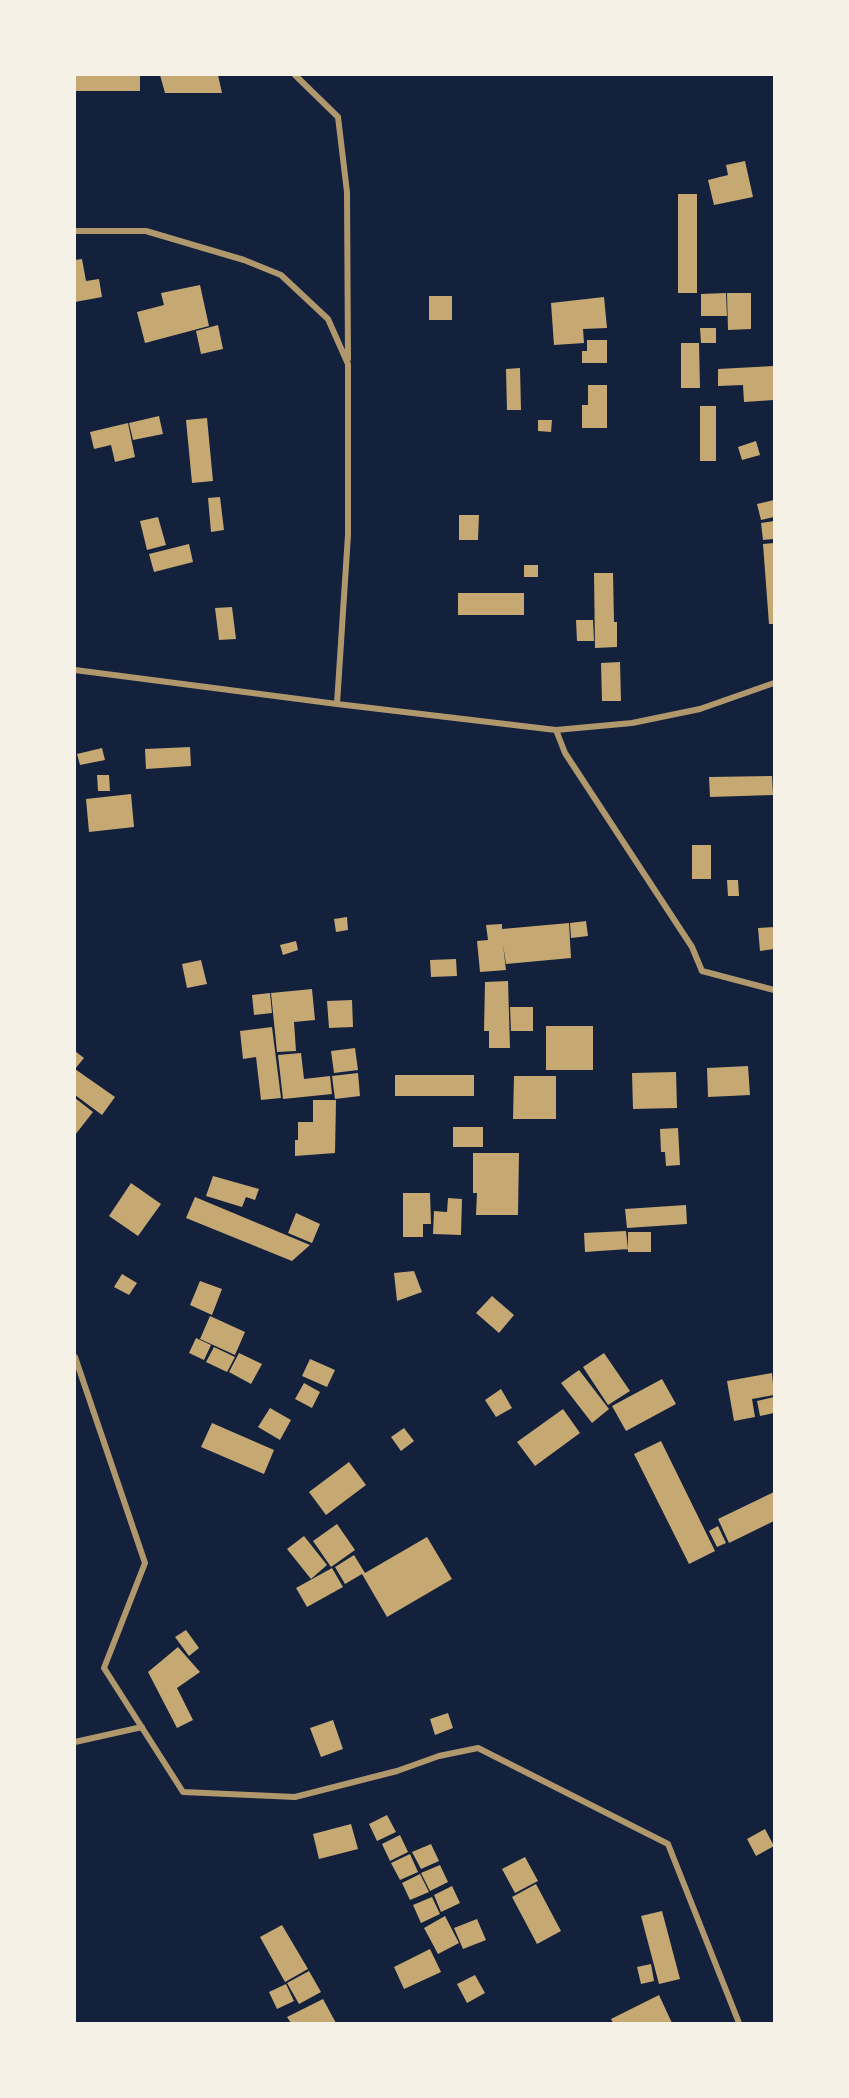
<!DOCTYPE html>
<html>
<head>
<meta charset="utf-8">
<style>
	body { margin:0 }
	#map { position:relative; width:849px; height:2098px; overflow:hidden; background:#14213d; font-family:"Noto Serif",serif }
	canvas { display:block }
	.frame { position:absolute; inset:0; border:76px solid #f6f1e7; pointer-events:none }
</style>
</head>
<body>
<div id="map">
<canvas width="849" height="2098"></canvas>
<div class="frame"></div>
</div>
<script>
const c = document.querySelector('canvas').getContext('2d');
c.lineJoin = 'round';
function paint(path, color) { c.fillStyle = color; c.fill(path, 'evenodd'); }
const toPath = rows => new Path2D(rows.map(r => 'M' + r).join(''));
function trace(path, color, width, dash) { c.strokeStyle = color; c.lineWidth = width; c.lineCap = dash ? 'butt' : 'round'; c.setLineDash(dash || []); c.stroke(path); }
const building = toPath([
	[75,75,140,75,140,91,75,91],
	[160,75,218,75,222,93,165,93],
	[745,161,753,197,714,205,708,180,728,175,726,165],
	[678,194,697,194,697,293,678,293],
	[82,259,86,281,99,279,102,297,75,302,75,260],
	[200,285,209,326,145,343,137,312,164,305,161,293],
	[726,293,727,316,701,316,701,294],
	[727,293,751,293,751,329,728,330],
	[429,296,452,296,452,320,429,320],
	[604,297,607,328,583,329,584,343,554,345,551,303],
	[218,325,223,349,201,354,196,331],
	[700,328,716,328,716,343,701,343],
	[587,340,607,340,607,363,582,363,582,351,587,351],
	[681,343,699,343,700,388,681,388],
	[774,366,774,400,744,402,743,385,718,386,718,369],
	[520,368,521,410,507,410,506,369],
	[588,385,607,385,607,428,582,428,582,405,588,405],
	[700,406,716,406,716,461,700,461],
	[159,416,163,434,133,440,129,423],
	[207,418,213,481,192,483,186,420],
	[538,420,552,420,551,432,538,431],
	[128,423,135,457,115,462,111,445,94,449,90,432],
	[756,441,760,455,742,460,738,447],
	[220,497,224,530,211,532,208,498],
	[774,500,774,517,761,520,757,504],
	[459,515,479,515,478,540,459,540],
	[158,517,166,545,147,550,140,521],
	[774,521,774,539,763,540,761,523],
	[774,543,774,624,769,624,763,544],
	[189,544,193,562,154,572,149,554],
	[524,565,538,565,538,577,524,577],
	[594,573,613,573,614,622,617,622,617,647,595,648],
	[458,593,524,593,524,615,458,615],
	[232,607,236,639,219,640,215,608],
	[576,620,593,620,594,641,577,641],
	[620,662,621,701,602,701,601,663],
	[190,747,191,766,146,769,145,749],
	[102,748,105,760,80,765,77,754],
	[97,775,109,775,110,791,98,791],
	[772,776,773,795,710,797,709,777],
	[131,794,134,827,89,832,86,799],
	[692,845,711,845,711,879,692,879],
	[727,880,738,880,739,896,728,896],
	[347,917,348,930,336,932,334,919],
	[586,921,588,936,571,938,570,923],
	[569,923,571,958,506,964,503,944,506,970,480,972,477,941,488,940,486,925,502,924,502,929],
	[774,927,774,949,760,951,758,928],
	[296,941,298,950,283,955,280,945],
	[456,959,457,976,431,977,430,960],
	[201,960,207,984,187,988,182,964],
	[508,981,510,1048,489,1048,489,1031,484,1031,485,982],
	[312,989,315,1020,294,1022,296,1051,277,1052,271,993],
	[270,993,272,1013,254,1015,252,995],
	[352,1000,353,1027,329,1028,327,1001],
	[510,1007,533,1007,533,1031,511,1031],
	[546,1026,593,1026,593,1070,546,1070],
	[272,1027,281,1098,261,1100,256,1057,243,1059,240,1031],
	[355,1048,358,1070,334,1073,331,1051],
	[75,1051,84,1058,75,1069,115,1097,102,1115,75,1095],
	[301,1053,304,1079,330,1076,332,1094,283,1099,278,1055],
	[748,1066,750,1095,708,1097,707,1068],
	[676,1072,677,1108,633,1109,632,1073],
	[358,1073,360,1096,335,1099,332,1076],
	[395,1075,474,1075,474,1096,395,1096],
	[514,1076,556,1076,556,1119,513,1119],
	[75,1098,93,1112,75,1135],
	[313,1100,336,1100,335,1153,295,1156,295,1140,298,1140,298,1122,313,1122],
	[453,1127,483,1127,483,1147,453,1147],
	[678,1128,680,1165,666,1166,665,1152,661,1152,660,1129],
	[473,1153,519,1153,518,1215,476,1215,477,1193,473,1193],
	[213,1176,259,1189,255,1200,246,1197,242,1207,206,1196],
	[131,1183,161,1204,138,1236,109,1216],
	[403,1193,430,1193,431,1224,423,1224,423,1237,403,1237],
	[195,1197,310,1245,292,1261,186,1218],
	[448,1198,462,1199,461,1235,433,1234,434,1211,447,1212],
	[686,1205,687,1224,627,1228,625,1209],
	[296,1213,320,1224,312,1243,288,1233],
	[626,1231,628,1249,585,1252,584,1233],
	[628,1232,651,1232,651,1252,628,1252],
	[414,1271,422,1292,397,1301,394,1273],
	[122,1274,137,1283,129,1295,114,1287],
	[200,1281,222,1289,212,1315,190,1305],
	[492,1296,514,1315,499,1333,476,1313],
	[210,1316,245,1332,235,1355,200,1339],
	[196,1338,211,1345,204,1360,189,1353],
	[214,1347,235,1357,227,1372,206,1362],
	[239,1353,262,1364,251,1384,229,1372],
	[604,1353,630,1391,608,1405,583,1367],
	[310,1359,335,1370,327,1387,302,1376],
	[579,1370,609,1409,592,1423,561,1383],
	[772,1373,774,1395,752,1399,755,1417,734,1421,727,1381],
	[662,1379,676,1404,626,1431,612,1406],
	[304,1383,320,1392,312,1408,295,1399],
	[501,1389,512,1408,496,1417,485,1400],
	[774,1397,774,1413,760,1416,757,1401],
	[270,1408,291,1420,280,1440,258,1427],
	[563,1409,580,1433,535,1466,517,1442],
	[212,1423,274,1450,264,1474,201,1447],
	[404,1428,414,1441,401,1451,391,1437],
	[661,1441,715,1551,689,1564,634,1454],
	[349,1462,366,1485,326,1515,309,1492],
	[774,1492,774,1521,729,1543,718,1519],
	[337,1524,355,1550,331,1567,313,1541],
	[718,1526,726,1543,717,1547,709,1531],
	[304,1536,327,1565,311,1579,287,1549],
	[427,1537,452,1579,387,1617,362,1574,345,1584,335,1567,354,1555,365,1573],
	[332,1568,343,1587,307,1607,296,1588],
	[186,1630,199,1648,189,1656,175,1637],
	[178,1647,200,1672,177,1688,193,1720,177,1728,148,1672],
	[448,1713,453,1728,435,1735,430,1719],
	[333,1720,343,1749,321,1757,310,1728],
	[387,1815,396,1832,377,1841,369,1824],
	[351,1824,358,1849,319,1859,313,1834],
	[765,1829,774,1846,756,1856,747,1839],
	[400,1835,408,1852,390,1861,382,1844],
	[431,1844,439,1861,421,1869,412,1852],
	[410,1854,418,1872,400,1880,391,1863],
	[525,1857,538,1881,515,1893,502,1869],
	[440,1865,448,1882,430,1891,421,1873],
	[420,1874,429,1892,410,1900,402,1883],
	[536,1884,561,1931,537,1944,512,1897],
	[452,1886,460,1903,441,1912,434,1895],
	[432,1897,440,1914,421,1923,413,1905],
	[662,1911,680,1979,659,1984,641,1916],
	[445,1916,459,1943,438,1954,424,1928],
	[477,1919,486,1940,463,1949,454,1928],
	[282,1925,308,1969,285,1982,260,1937],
	[430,1949,441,1972,404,1989,394,1967],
	[651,1964,654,1981,641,1984,637,1967],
	[309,1971,321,1992,299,2004,287,1983],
	[475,1975,485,1993,467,2003,457,1984],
	[286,1984,294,2001,277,2009,269,1992],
	[659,1995,672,2023,613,2023,611,2019],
	[323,1999,336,2023,291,2023,287,2017]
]);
const minor = toPath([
	[295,75,338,117,347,192,348,359],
	[75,231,146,231,244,260,281,275,328,319,348,364,348,535,337,704,556,730,632,723,700,709,774,683],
	[75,670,337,704],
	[556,730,565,753,692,947,702,971,774,990],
	[75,1357,145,1563,104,1668,183,1792,295,1797,397,1771,439,1756,478,1748,668,1844,739,2023],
	[75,1742,142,1727]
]);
paint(building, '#c6a872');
trace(minor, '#b1986c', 6);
</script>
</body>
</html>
